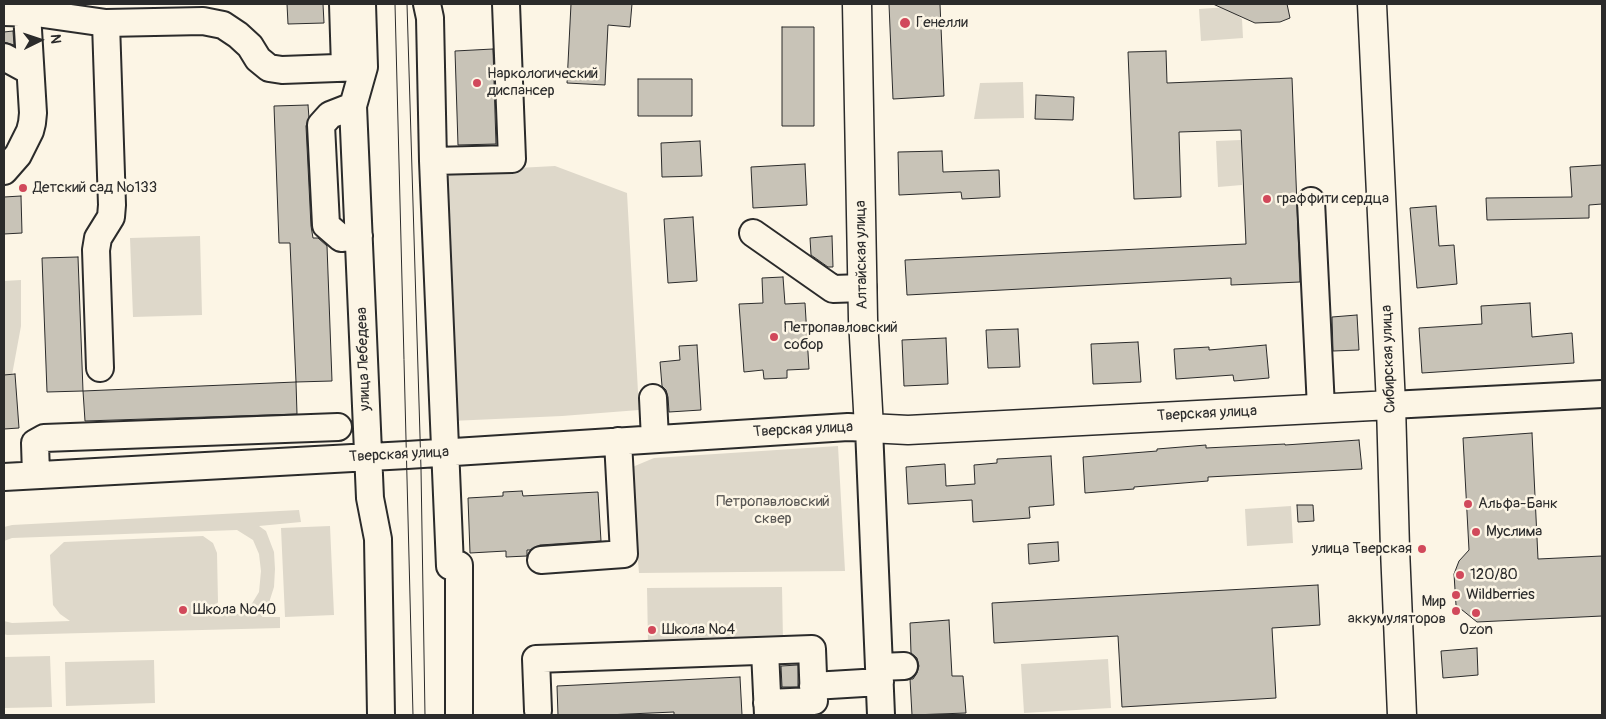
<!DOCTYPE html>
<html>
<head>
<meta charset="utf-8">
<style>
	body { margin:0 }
	#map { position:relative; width:1606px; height:719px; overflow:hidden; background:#fcf5e5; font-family:Pangolin,sans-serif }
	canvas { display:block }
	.frame { position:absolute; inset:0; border:5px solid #2b2b2b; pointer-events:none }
	.north { position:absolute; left:15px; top:15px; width:50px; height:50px; -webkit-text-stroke:4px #fcf5e5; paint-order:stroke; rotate:86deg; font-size:14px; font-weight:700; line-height:20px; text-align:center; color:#2b2b2b }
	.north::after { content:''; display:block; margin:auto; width:18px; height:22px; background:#2b2b2b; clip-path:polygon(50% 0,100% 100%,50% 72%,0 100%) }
</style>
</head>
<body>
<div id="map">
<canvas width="1606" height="719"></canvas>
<div class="frame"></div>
<div class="north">N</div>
</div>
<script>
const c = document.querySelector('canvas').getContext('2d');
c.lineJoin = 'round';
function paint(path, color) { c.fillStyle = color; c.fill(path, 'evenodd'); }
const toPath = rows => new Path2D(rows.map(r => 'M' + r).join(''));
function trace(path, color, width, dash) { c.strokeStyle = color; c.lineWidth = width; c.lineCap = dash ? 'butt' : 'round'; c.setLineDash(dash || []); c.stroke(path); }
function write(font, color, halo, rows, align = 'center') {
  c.font = font + ' Pangolin,sans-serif'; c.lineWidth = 5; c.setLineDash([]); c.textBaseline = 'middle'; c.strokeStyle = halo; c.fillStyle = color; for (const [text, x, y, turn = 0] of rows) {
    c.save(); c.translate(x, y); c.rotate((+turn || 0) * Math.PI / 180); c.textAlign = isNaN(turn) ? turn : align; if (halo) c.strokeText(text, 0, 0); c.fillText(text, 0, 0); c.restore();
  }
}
const green = toPath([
	[1227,7,1242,19,1243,38,1201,41,1199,9],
	[1023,82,1024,118,974,119,980,83],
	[1241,140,1242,185,1218,187,1216,141],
	[555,166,627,193,639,410,562,416,451,421,443,172],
	[200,236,202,315,133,317,130,238],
	[21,280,21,326,12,375,4,376,4,281],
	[838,446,845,571,639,573,630,468,654,458],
	[1291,506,1293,543,1247,546,1245,509],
	[299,510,301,522,259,526,266,531,274,552,275,569,274,587,267,609,262,617,280,617,280,628,7,635,4,634,4,621,12,623,70,621,60,614,53,605,50,555,64,542,203,536,213,543,217,553,218,602,214,610,203,615,238,614,248,610,259,592,261,571,259,554,253,540,237,530,12,538,4,541,4,527,12,525],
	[330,526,334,615,285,617,281,528],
	[782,587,783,641,648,642,647,588],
	[50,656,52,707,4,708,4,657],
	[1108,659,1111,708,1024,713,1021,664],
	[154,660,155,703,66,706,65,662]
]);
const building = toPath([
	[287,4,323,4,324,23,288,24,287,4],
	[571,4,632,4,630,27,608,25,605,85,567,83,571,4],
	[889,4,940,4,944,96,893,99,889,4],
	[1213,4,1287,4,1290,18,1280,22,1255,23,1213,4],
	[782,27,814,27,814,126,782,126,782,27],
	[13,31,14,45,4,42,4,32,13,31],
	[493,49,496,144,458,145,455,51,493,49],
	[1166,51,1167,83,1292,78,1300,282,1231,285,1231,278,907,295,905,260,1246,244,1241,130,1179,132,1181,197,1134,199,1128,52,1166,51],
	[638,79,692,79,692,116,638,116,638,79],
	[1036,95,1074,97,1073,120,1035,119,1036,95],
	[308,105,309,118,306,126,311,226,313,238,318,238,327,246,332,381,296,382,290,243,279,243,274,106,308,105],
	[700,141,702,176,662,177,661,143,700,141],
	[942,151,943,172,999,170,1000,197,962,199,961,192,899,195,898,152,942,151],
	[805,164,807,205,753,208,751,167,805,164],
	[1602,165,1602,204,1589,205,1589,218,1487,220,1486,198,1572,197,1570,167,1602,165],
	[21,196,22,233,4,234,4,197,21,196],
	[1436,206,1439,246,1454,245,1457,284,1417,288,1410,208,1436,206],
	[693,217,697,281,668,283,664,219,693,217],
	[832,236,833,267,828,267,811,255,810,238,832,236],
	[78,257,83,391,47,392,42,258,78,257],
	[783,277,785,304,805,303,809,369,787,370,787,378,764,379,763,370,744,372,739,304,763,303,762,278,783,277],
	[1530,303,1532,337,1572,333,1574,363,1422,373,1419,328,1482,324,1481,306,1530,303],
	[1357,315,1359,350,1333,351,1332,317,1357,315],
	[1018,329,1020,367,988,368,986,330,1018,329],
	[946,338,948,384,904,386,902,340,946,338],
	[1138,342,1141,382,1093,384,1091,344,1138,342],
	[697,345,701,410,669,412,668,397,666,390,662,386,660,362,680,360,679,346,697,345],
	[1266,345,1269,378,1234,381,1233,375,1176,379,1174,349,1209,347,1209,350,1266,345],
	[15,374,19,428,4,429,4,375,15,374],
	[296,382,297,414,85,421,83,391,296,382],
	[1532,433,1538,559,1602,556,1602,616,1477,622,1456,605,1454,574,1459,561,1469,550,1463,438,1532,433],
	[1359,440,1362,469,1208,477,1208,481,1134,487,1134,489,1085,493,1083,457,1157,451,1157,449,1206,445,1206,448,1285,444,1285,445,1359,440],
	[1051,456,1054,505,1029,507,1030,518,973,522,972,500,908,504,906,467,945,464,946,486,975,484,974,465,997,463,997,459,1051,456],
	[522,491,523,496,598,492,601,541,540,545,530,550,527,550,527,556,506,557,506,551,470,553,468,498,503,496,503,492,522,491],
	[1297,505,1313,505,1314,521,1298,522,1297,505],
	[1058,542,1059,561,1029,564,1028,544,1058,542],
	[1318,585,1320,625,1272,628,1276,698,1122,707,1118,636,994,643,992,603,1318,585],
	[949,620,952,676,963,676,966,713,912,715,910,679,913,679,917,673,919,666,917,658,911,653,910,623,949,620],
	[1477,648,1478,675,1443,678,1441,651,1477,648],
	[798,665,798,687,782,687,781,666,798,665],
	[740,677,742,715,674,715,674,712,606,715,558,715,557,686,740,677]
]);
const minor = toPath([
	[343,4,345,67],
	[362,4,364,67,353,106,370,498,378,539,381,715],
	[427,4,430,18,433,161,450,566],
	[4,12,36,13,106,23,203,21,223,25,238,35,250,46,258,59,269,68,282,70,364,67],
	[4,57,30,71],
	[353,106,330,115,321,125,326,225,341,238,359,236],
	[433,161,512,159,506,4],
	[4,171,18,155,30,131,32,123,33,113,27,13],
	[1311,201,1321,408],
	[753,233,833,289,863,288],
	[100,368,96,250,98,238,111,217,112,205,106,23],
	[653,398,655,439],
	[1391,405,1602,394],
	[36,475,35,443,44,438,338,427],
	[4,477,407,455,848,427,869,428,881,715],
	[541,560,624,554,618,441],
	[765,651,768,715],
	[879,667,904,666],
	[813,686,880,682],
	[538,711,536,659,812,649,814,701,767,703],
	[459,715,459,565]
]);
const major = toPath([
	[857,4,863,319,869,428,908,430,1391,405],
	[1372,4,1391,405,1395,549,1402,715]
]);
const tram = toPath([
	[395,4,413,715],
	[407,4,421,469,425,715]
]);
const markers = [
	[905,23,6,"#d1495b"],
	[477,83,5,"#d1495b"],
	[23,188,5,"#d1495b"],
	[1267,199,5,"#d1495b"],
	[774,337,5,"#d1495b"],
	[1468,504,5,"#d1495b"],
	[1476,532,5,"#d1495b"],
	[1422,549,5,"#d1495b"],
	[1460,575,5,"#d1495b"],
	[1456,595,5,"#d1495b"],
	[183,610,5,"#d1495b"],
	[1456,611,5,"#d1495b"],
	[1476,613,5,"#d1495b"],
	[652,630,5,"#d1495b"]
];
const poiNames = [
	["Генелли",916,23],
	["Наркологический",487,74],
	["диспансер",487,91],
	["Детский сад №133",33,188],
	["граффити сердца",1277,199],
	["Петропавловский",784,328],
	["собор",784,345],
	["Альфа-Банк",1478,504],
	["Муслима",1486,532],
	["улица Тверская",1412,549,"right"],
	["120/80",1470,575],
	["Wildberries",1466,595],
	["Мир",1446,602,"right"],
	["аккумуляторов",1446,619,"right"],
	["Школа №40",193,610],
	["Школа №4",662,630],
	["Ozon",1476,630,"center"]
];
const streetNames = [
	["Алтайская улица",862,255,-91],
	["улица Лебедева",364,359,-92],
	["Сибирская улица",1389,359,-92],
	["Тверская улица",1207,414,-3],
	["Тверская улица",803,430,-3],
	["Тверская улица",399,455,-3]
];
const parkNames = [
	["Петропавловский",773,502],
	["сквер",773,519]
];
paint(green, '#ded8ca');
paint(building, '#c8c3b7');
trace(building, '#2b2b2b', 1);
trace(minor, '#2b2b2b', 30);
trace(major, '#2b2b2b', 31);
trace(minor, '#fcf5e5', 26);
trace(major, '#fcf5e5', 28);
trace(tram, '#2b2b2b', 1);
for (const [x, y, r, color] of markers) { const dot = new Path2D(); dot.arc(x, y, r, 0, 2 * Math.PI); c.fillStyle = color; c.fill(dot); trace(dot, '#fcf5e5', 2); }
write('15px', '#2b2b2b', '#fcf5e5', poiNames, 'left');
write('15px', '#2b2b2b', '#fcf5e5', streetNames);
write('15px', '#585653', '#fcf5e5', parkNames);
</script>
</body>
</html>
